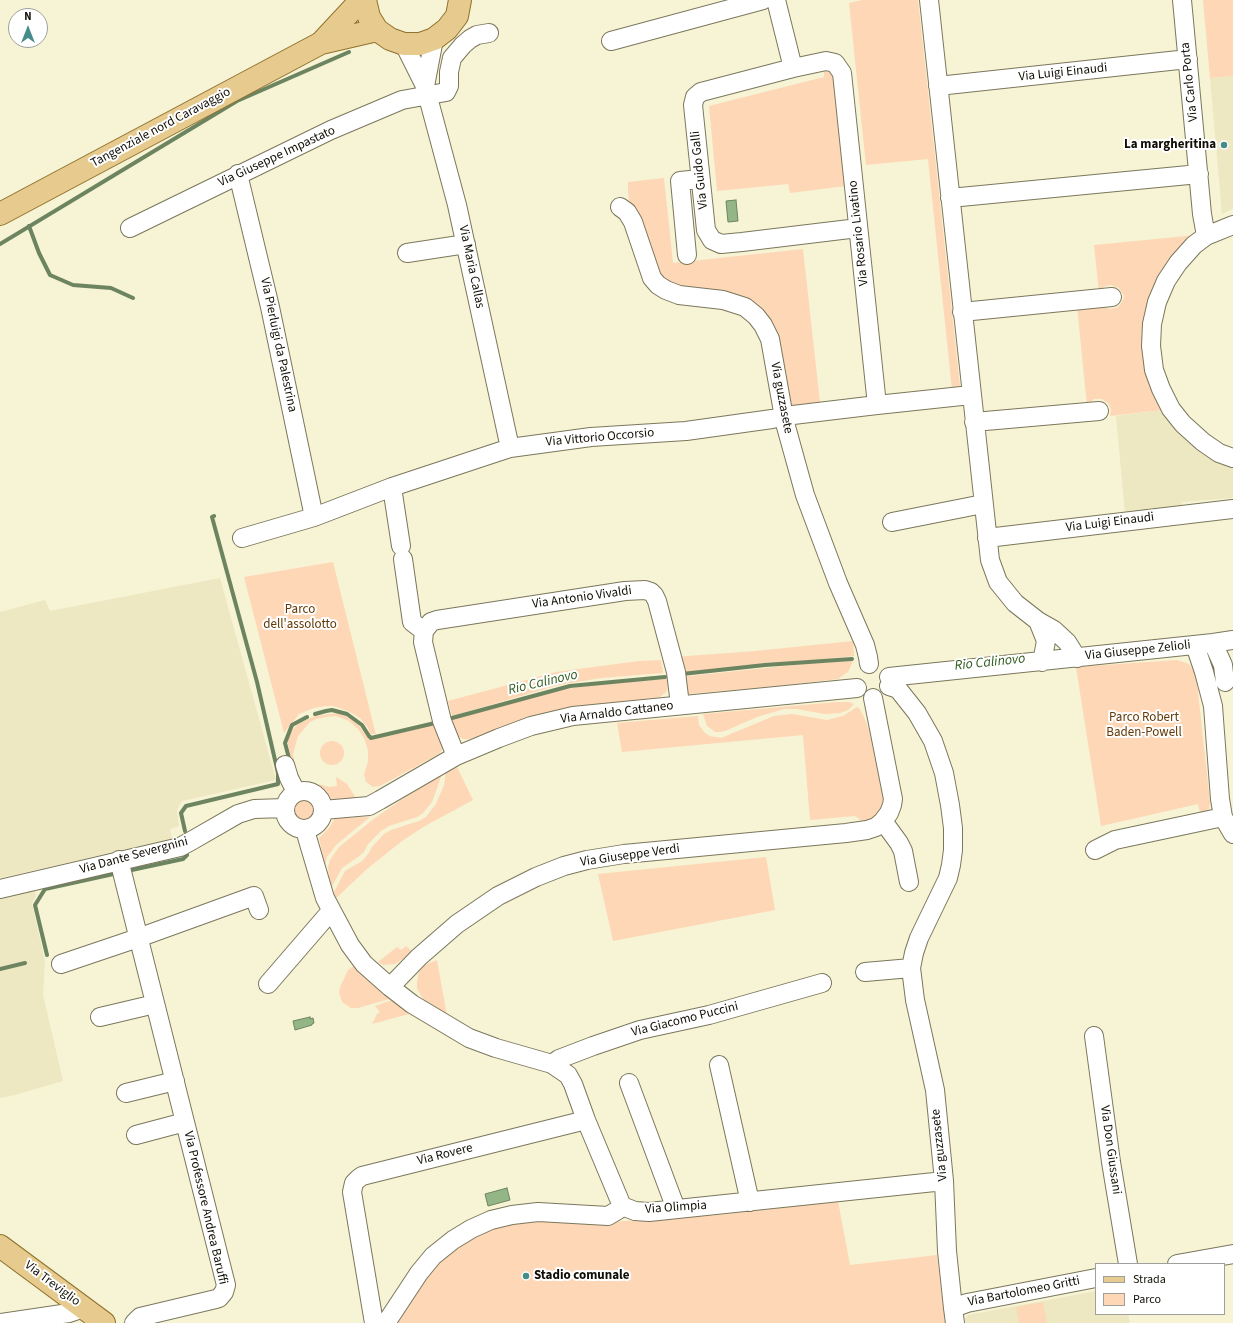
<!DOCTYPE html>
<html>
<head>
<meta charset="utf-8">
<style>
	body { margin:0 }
	#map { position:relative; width:1233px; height:1323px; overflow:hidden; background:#f7f3d5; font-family:"Source Sans 3",sans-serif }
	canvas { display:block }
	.legend { position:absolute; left:1095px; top:1263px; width:130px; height:52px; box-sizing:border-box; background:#fff; border:1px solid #9f9f9b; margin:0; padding:5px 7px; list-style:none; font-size:12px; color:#100e05 }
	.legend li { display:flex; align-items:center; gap:8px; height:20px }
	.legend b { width:20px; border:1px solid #9f9f9b }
	.north { position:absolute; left:8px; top:8px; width:40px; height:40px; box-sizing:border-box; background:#fff; border:1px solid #9f9f9b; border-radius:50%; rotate:0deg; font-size:11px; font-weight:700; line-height:16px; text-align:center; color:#100e05 }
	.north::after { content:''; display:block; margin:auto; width:14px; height:18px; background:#458c8a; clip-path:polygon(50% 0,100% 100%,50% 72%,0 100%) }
</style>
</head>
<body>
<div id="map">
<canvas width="1233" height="1323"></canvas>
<ul class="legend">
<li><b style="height:5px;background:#e6ca8e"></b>Strada</li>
<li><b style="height:11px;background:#fdd7b6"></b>Parco</li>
</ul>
<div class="north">N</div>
</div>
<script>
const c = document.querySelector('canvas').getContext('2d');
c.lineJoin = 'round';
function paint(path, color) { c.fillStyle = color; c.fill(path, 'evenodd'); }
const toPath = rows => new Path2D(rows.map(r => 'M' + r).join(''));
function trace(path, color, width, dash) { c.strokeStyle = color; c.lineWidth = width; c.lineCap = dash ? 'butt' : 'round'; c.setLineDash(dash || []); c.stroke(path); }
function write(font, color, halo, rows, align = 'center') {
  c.font = font + ' "Source Sans 3",sans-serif'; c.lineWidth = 4; c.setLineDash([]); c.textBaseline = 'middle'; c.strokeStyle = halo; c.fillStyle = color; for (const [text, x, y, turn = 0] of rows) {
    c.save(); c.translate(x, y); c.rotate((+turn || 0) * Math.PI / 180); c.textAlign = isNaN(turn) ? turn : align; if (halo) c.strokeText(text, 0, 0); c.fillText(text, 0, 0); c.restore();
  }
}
const built = toPath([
	[1233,76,1233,209,1222,214,1210,78],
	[1164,410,1175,427,1191,443,1201,450,1233,465,1233,498,1182,502,1182,507,1125,514,1116,416],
	[220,578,276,780,182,801,177,810,179,826,170,829,172,839,0,878,0,612,45,600,50,611],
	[34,888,36,896,32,904,45,961,43,995,63,1081,15,1095,0,1098,0,896],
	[1096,1291,1096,1314,1128,1314,1130,1323,966,1323,965,1319,968,1315]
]);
const green = toPath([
	[862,0,918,0,960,386,959,389,952,390,928,159,866,165,849,3],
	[1203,0,1233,0,1233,76,1210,78],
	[824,71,831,72,833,74,846,186,790,193,788,184,717,191,709,106,824,77],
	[664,178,673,263,803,249,820,403,788,407,764,317,662,284,630,207,628,193,628,182],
	[1197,235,1156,283,1164,410,1110,416,1111,410,1109,404,1102,399,1094,399,1087,406,1077,306,1100,304,1103,307,1111,309,1118,307,1123,300,1124,296,1119,288,1110,285,1103,287,1099,293,1094,245],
	[333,562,375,731,376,734,371,734,368,728,360,718,348,711,333,706,326,706,314,708,299,714,284,733,244,577],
	[853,641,854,656,679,673,674,657,755,651],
	[661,660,663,673,601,678,559,685,452,716,448,701,556,672,639,661],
	[1177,660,1189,664,1196,674,1210,802,1209,809,1206,812,1200,813,1198,804,1101,826,1076,667],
	[853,661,848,672,838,679,769,687,688,694,684,691,680,677,803,664],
	[667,679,668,683,667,690,665,693,660,697,577,708,522,721,469,739,464,739,456,736,450,722,452,722,452,719,560,690,601,684],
	[837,702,849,702,854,704,848,710,840,713,825,714,797,709,784,709,757,717,725,731,720,732,715,732,707,726,703,714],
	[857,707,860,709,864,717,869,730,883,798,881,809,878,813,871,820,863,822,855,816,810,820,803,735,622,752,617,723,698,716,699,725,705,733,710,736,721,738,774,716,792,714,827,720,843,716],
	[337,713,351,718,360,727,369,739,372,740,436,724,442,742,442,750,439,754,380,786,373,787,366,782,365,778,364,775,368,761,368,750,364,738,358,729,349,721,336,716,326,717,316,719,310,722,298,736,293,754,295,766,293,767,288,744,288,738,294,728,298,724,315,716],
	'320 753a12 12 0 1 1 24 0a12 12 0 1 1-24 0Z',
	[457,767,473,800,425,826,402,841,367,869,334,900,332,896,345,871,362,861,368,854,372,847,384,834,391,830,419,821,426,817,436,804,444,785,446,772],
	[442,774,432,802,423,813,417,817,389,826,381,831,368,844,364,852,358,857,342,868,330,890,328,867,330,860,339,847,375,818,407,796],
	[336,777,347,784,356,798,332,799,326,791,318,784,330,787,337,786],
	[302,800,309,801,312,804,314,808,312,816,306,820,300,819,294,812,294,807,296,803],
	[370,817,336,845,327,857,325,865,319,838,329,828,335,818],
	[766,857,775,910,613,941,598,874],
	[406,946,412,951,406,957,395,964,383,965,378,962,397,947,401,950],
	[437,960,447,1016,424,1000,417,989,417,982,419,972,425,965],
	[354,966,364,976,393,998,358,1008,351,1008,342,1002,339,992,340,987,348,970],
	[395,999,413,1013,372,1024,377,1014,380,1012,375,1006],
	[838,1201,850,1265,937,1255,943,1305,948,1323,398,1323,401,1317,433,1268,465,1243,481,1233,495,1227,537,1220,594,1223,718,1215],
	[1043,1302,1047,1323,1019,1323,1016,1307]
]);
const water = toPath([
	[736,200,738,221,728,222,726,201,736,200],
	[310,1017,310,1019,313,1018,314,1023,312,1024,312,1025,295,1030,293,1021,310,1017],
	[507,1188,510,1200,488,1206,485,1194,507,1188]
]);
const stream = toPath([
	[29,226,39,253,50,275,73,285,111,288,133,298],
	[0,244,237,101,349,52],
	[682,674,765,665,852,659],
	[315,714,326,711,332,710,347,714,362,725,369,736,371,738,435,723],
	[452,718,570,686,665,677],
	[290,762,285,743,292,725,307,717],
	[185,831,181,813,186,806,278,784,278,773,257,682,212,517,214,516],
	[127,871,183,859,187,855],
	[47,955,35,905,45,889,118,873],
	[0,969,25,963]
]);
const minor = toPath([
	[776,0,793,68],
	[929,0,990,560,998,582,1015,603,1038,621,1054,630,1067,642,1077,658],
	[1182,0,1202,214,1206,236],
	[611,41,763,0],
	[404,44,425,86,457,205,510,448],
	[425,86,434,39],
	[938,86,1188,59],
	[238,174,270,307,314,517],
	[950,198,1199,174],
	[620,207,627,212,633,222,652,278,658,285,666,290,679,295,723,300,745,307,756,316,763,325,770,339,785,423,805,495,838,583,865,645,868,657,869,664],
	[1233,225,1206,236,1194,245,1178,263,1166,281,1157,302,1152,324,1151,346,1154,370,1161,389,1171,409,1183,424,1203,442,1219,453,1233,458],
	[130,228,331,130,402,100,446,92,449,86,449,72,452,58,463,45,470,39,477,35,489,33],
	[858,228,742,242,721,244,712,240,706,230,693,105,695,97,701,92,705,91,793,68,826,61,835,63,842,73,877,405],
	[407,253,466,244],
	[687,255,680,181,700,179],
	[962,312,1112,297],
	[974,422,1099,411],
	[392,487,401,546],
	[892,522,983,504],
	[242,538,314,517,392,487,510,448,591,437,686,431,772,419,793,415,877,405,971,395],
	[987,538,1233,509],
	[403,559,412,622,424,631],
	[1038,621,1046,641,1042,662],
	[1213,643,1223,665,1225,682],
	[1195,645,1204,672,1213,706,1220,799,1223,817,1233,834],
	[889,677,1213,643,1233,640],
	[889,686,898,689,917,713,933,741,944,773,950,805,953,828,953,850,951,865,948,878,919,938,914,953,911,968,915,1000,935,1090,944,1181,947,1251,953,1308,955,1323],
	[456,756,442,721,423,642,424,631,431,622,437,620,625,591,645,590,651,592,654,595,657,601,676,672,680,705],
	[285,765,289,778,296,792],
	'285 810a19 19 0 1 1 38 0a19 19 0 1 1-38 0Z',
	[323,810,369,806,380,800,456,756,499,738,531,726,573,716,857,688],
	[883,821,899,843,903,851,909,882],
	[306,829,307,837,325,898,350,945,364,964,390,987,412,1004,469,1038,496,1048,552,1064,568,1075,573,1084,586,1120,622,1206],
	[1095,850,1115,840,1223,817],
	[119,860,226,1285,224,1292,219,1298,216,1299,140,1317,134,1323],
	[0,889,180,847,191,841,238,814,254,809,285,808],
	[61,964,138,938,254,896,259,910],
	[865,972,911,968],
	[268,984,331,911],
	[390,987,419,957,457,924,498,896,536,877,564,866,587,860,624,854,846,833,867,830,876,827,883,821,889,813,892,805,893,799,873,698],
	[100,1017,155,1004],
	[1094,1036,1111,1162,1128,1264],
	[552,1064,559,1059,593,1046,640,1030,709,1015,822,983],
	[719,1065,750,1202],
	[629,1083,676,1209],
	[126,1093,175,1081],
	[136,1135,185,1122],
	[622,1206,635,1211,649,1212,944,1181],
	[1177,1264,1233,1254],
	[953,1308,967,1303,1096,1278],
	[0,1323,69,1313,84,1308],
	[374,1323,352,1192,354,1183,358,1179,362,1176,586,1120],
	[386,1323,419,1273,433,1256,453,1240,471,1229,491,1220,512,1215,538,1212,608,1216,618,1210,622,1206]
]);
const major = toPath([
	[365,0,369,17,377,30,390,39,404,44,420,44,434,39,447,29,457,16,460,0],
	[321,43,361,0],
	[0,214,321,43,377,30],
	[0,1246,104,1323]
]);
const markers = [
	[1224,145,4,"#458c8a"],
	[526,1276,4,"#458c8a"]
];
const streetNames = [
	["Via Luigi Einaudi",1063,73,-6],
	["Via Carlo Porta",1190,82,-96],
	["Tangenziale nord Caravaggio",161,128,-28],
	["Via Giuseppe Impastato",277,157,-25],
	["Via Guido Galli",700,170,-96],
	["Via Rosario Livatino",859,233,-96],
	["Via Maria Callas",471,267,78],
	["Via Pierluigi da Palestrina",278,345,78],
	["Via guzzasete",781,398,79],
	["Via Vittorio Occorsio",600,438,-5],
	["Via Luigi Einaudi",1110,523,-7],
	["Via Antonio Vivaldi",582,598,-8],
	["Via Giuseppe Zelioli",1138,651,-6],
	["Via Arnaldo Cattaneo",617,713,-7],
	["Via Dante Severgnini",134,856,-15],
	["Via Giuseppe Verdi",630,856,-8],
	["Via Giacomo Puccini",685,1020,-14],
	["Via guzzasete",940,1145,-96],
	["Via Don Giussani",1110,1150,82],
	["Via Rovere",445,1155,-14],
	["Via Professore Andrea Baruffi",205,1208,77],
	["Via Olimpia",676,1208,-4],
	["Via Treviglio",52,1284,37],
	["Via Bartolomeo Gritti",1024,1292,-11]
];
const poiNames = [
	["La margheritina",1216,145],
	["Stadio comunale",534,1276,"left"]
];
const parkNames = [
	["Parco",300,610],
	["dell'assolotto",300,625],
	["Parco Robert",1144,718],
	["Baden-Powell",1144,733]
];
const waterNames = [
	["Rio Calinovo",990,663,-6],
	["Rio Calinovo",543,683,-13]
];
paint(built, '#ede8c2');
paint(green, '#fdd7b6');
paint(water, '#94b687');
trace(water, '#6c8460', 1);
trace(stream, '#6c8460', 4);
trace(minor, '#7b775c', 20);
trace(major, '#91712d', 24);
trace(minor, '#fff', 18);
trace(major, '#e6ca8e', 22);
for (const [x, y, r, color] of markers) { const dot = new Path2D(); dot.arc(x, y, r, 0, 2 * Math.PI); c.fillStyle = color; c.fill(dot); trace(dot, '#fff', 1.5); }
write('13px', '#100e05', '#fff', streetNames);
write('bold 13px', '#100e05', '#fff', poiNames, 'right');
write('13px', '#633905', '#fff', parkNames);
write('italic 14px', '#2f5b1b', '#fff', waterNames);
</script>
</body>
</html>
